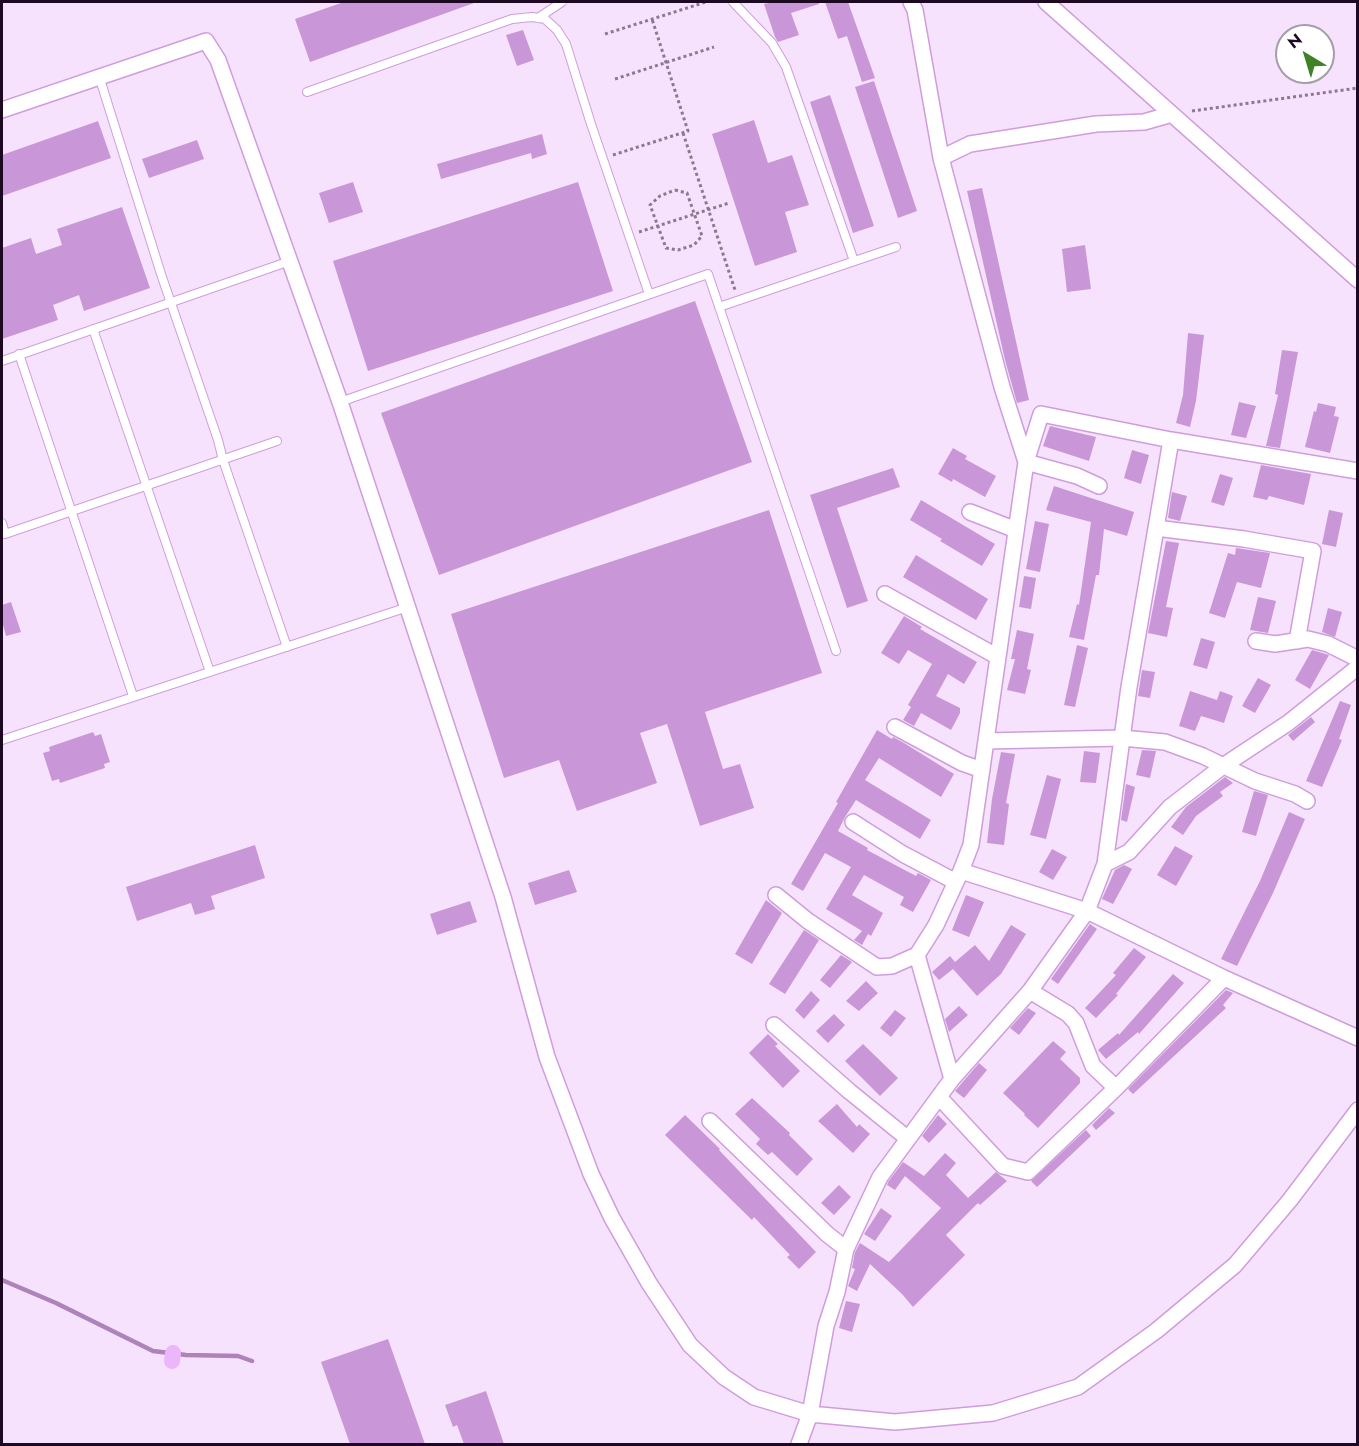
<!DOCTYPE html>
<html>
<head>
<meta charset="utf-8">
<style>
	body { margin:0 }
	#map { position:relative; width:1359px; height:1446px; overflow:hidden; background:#f7e2fd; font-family:Jost,sans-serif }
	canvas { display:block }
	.frame { position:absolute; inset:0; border:3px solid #1d0a22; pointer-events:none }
	.north { position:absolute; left:1275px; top:24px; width:60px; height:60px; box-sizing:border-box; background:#fff; border:2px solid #a59da7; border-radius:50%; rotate:322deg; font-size:16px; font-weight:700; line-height:24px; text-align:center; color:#1d0a22 }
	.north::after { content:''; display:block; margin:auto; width:21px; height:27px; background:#3f8225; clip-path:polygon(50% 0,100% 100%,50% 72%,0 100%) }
</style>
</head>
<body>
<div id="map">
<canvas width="1359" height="1446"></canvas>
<div class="frame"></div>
<div class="north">N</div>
</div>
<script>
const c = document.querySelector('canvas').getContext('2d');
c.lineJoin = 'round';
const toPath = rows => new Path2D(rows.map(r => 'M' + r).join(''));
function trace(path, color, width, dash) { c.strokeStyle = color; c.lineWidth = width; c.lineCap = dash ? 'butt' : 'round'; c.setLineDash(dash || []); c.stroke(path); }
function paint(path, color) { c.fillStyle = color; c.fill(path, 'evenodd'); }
const stream = toPath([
	[2,1280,56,1303,153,1351,186,1355,238,1356,252,1361]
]);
const canal = toPath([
	[172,1361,173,1353]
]);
const building = toPath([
	[344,2,473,2,474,3,310,62,295,19],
	[773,2,819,2,819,4,791,13,799,35,778,42,775,37,764,4],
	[825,2,848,2,875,78,862,82,847,36,838,39],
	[523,30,534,60,517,66,506,35],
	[874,81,917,211,898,218,855,87],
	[830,95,874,226,853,233,810,102],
	[754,120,768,163,792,155,809,205,785,212,797,252,755,266,712,134],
	[98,121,111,158,2,196,2,155],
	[542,134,547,154,532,159,531,153,441,179,437,164],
	[197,140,204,159,149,178,142,159],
	[353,182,363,212,329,223,319,193],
	[578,182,613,291,368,371,333,261],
	[982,188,1029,400,1017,403,1005,360,967,191],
	[122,207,150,288,84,311,79,295,53,305,58,320,2,339,2,248,31,238,36,254,62,245,57,229],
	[1085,245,1091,289,1067,292,1062,249],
	[695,301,752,462,439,575,381,413],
	[1188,333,1204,335,1196,401,1190,427,1176,423,1183,395],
	[1282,350,1298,352,1280,448,1266,446,1278,395,1275,394],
	[1239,402,1256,406,1246,438,1231,435],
	[1318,403,1336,407,1334,416,1339,417,1330,453,1305,447,1314,411,1316,412],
	[1050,426,1096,437,1089,461,1043,446],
	[953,448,967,456,965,459,996,476,985,497,953,479,952,482,938,474],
	[1132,450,1149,455,1141,484,1124,478],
	[1261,465,1311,474,1304,505,1269,496,1267,500,1253,497],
	[893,468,900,487,837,508,868,601,847,608,810,495],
	[1220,474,1233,478,1224,506,1211,502],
	[1054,486,1134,512,1127,536,1104,529,1099,575,1096,575,1084,640,1069,637,1077,604,1079,605,1091,522,1046,510],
	[1172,492,1187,496,1180,521,1168,518],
	[921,500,995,544,982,566,940,541,942,539,910,520],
	[769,510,822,673,705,712,723,769,740,764,754,808,700,826,667,724,640,733,657,783,577,811,559,760,504,778,451,614],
	[1329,510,1343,513,1336,547,1322,544],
	[1035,521,1049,524,1040,572,1026,569],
	[1166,541,1179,543,1166,607,1173,608,1167,637,1148,633],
	[1236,548,1270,553,1261,588,1237,582,1225,618,1209,613,1228,553,1235,555],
	[916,555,988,599,976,620,903,577],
	[1024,576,1036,578,1031,609,1019,607],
	[1258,597,1276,601,1268,633,1250,630],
	[11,602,21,632,6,636,2,621,2,605],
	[1328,608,1342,612,1335,637,1322,632],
	[904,616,922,627,920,629,977,662,964,684,948,674,936,696,960,708,960,713,951,730,921,713,914,726,903,720,911,707,908,705,932,664,908,650,899,664,881,653],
	[1017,630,1034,634,1027,669,1031,670,1025,694,1007,690,1015,659,1011,659],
	[1201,638,1215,642,1207,669,1193,665],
	[1077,645,1088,648,1075,707,1064,705],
	[1312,650,1329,655,1310,689,1295,680],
	[1142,670,1155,672,1150,698,1138,696],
	[1258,678,1271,685,1255,713,1242,706],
	[1190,691,1217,700,1220,691,1233,696,1224,723,1201,716,1195,731,1179,726],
	[1340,701,1351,705,1339,739,1342,740,1322,787,1306,781],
	[1311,717,1315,722,1293,741,1288,735],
	[877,730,892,739,893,737,904,743,954,774,941,797,879,758,865,780,931,820,920,839,856,800,845,817,838,831,868,848,867,850,916,876,918,873,931,880,913,912,900,905,904,897,864,875,852,895,883,913,871,936,868,934,862,945,854,940,862,931,826,909,851,867,825,853,803,891,791,884,838,803,836,802],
	[93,732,95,736,101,734,110,762,104,764,105,768,60,783,59,779,52,781,43,753,50,751,49,747],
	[1142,750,1156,751,1150,778,1136,775],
	[1084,751,1100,753,1096,783,1080,782],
	[1001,752,1015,754,1006,803,1009,804,1004,845,987,843,992,799],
	[1047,775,1061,779,1046,839,1030,835],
	[1225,777,1233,783,1220,792,1223,796,1196,816,1183,835,1171,827,1186,807],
	[1126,784,1135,787,1127,822,1121,820],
	[1254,791,1268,795,1256,836,1242,832],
	[1289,812,1305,819,1273,893,1237,966,1221,959,1260,881],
	[255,845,265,878,211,896,215,909,195,915,191,903,137,921,126,887],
	[1175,846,1193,856,1176,886,1157,875],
	[1052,849,1067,857,1053,880,1039,872],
	[1124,865,1132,869,1113,904,1102,899,1115,870],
	[569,870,577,892,535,905,528,883],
	[966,895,984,902,969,937,952,930],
	[766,900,782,913,752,964,735,954],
	[470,901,477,922,437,935,430,914],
	[1090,924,1097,929,1058,984,1051,979],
	[1011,925,1026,934,1001,974,977,996,953,969,939,980,932,972,950,956,955,962,975,945,989,961],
	[804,930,819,940,785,994,769,984],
	[1134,948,1146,957,1116,994,1118,995,1096,1018,1085,1008,1116,975,1113,973],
	[841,955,852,962,830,988,820,980],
	[1173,974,1184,983,1139,1034,1138,1032,1106,1059,1098,1050,1118,1033,1119,1035],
	[866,981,878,993,859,1011,846,1001],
	[1226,990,1233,993,1223,1005,1226,1008,1133,1094,1128,1089],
	[811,991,820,1000,804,1019,795,1010],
	[959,1006,968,1015,949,1032,945,1019],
	[1028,1008,1036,1013,1019,1035,1010,1028],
	[895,1010,906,1018,891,1037,880,1028],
	[834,1014,845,1025,828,1043,816,1031],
	[768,1034,778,1044,775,1046,800,1071,783,1088,749,1053],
	[1053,1041,1066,1052,1060,1059,1080,1078,1080,1083,1038,1128,1024,1115,1025,1114,1003,1093],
	[863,1044,898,1078,880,1096,845,1061],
	[979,1063,987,1070,964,1098,955,1091],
	[752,1098,790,1133,789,1135,813,1159,797,1176,772,1152,768,1155,756,1144,760,1139,735,1114],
	[837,1104,857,1127,859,1124,870,1134,853,1153,818,1121],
	[1109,1108,1115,1113,1096,1130,1092,1125],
	[685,1115,720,1149,719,1150,816,1252,799,1269,787,1257,790,1255,754,1217,752,1220,665,1135],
	[938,1115,947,1124,929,1143,922,1136],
	[1086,1130,1091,1136,1037,1187,1031,1181],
	[945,1153,956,1163,946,1175,968,1198,996,1172,1007,1181,980,1205,978,1203,946,1235,965,1255,913,1307,902,1294,870,1264,857,1291,848,1286,855,1269,852,1268,855,1252,860,1243,889,1262,941,1208,905,1176,895,1190,887,1185,888,1182,903,1162,924,1176],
	[839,1185,851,1197,834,1215,821,1203],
	[881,1208,892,1216,875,1241,864,1234],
	[846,1301,860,1304,852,1332,839,1328],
	[388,1339,425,1444,350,1444,321,1362],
	[486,1391,504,1444,464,1444,457,1425,453,1427,445,1405]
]);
const path = toPath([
	[605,34,706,2],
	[615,79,714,47],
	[1192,111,1358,88],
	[683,133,735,290],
	[613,155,688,131,652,19],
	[675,190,687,193,702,236,694,245,678,250,666,248,650,205,660,196,675,190],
	[639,232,729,203]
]);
const service = toPath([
	[733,2,772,43,786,67,854,261],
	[538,18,562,2],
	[99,76,161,274,218,440,223,460,287,647],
	[307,92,512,19,532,17,545,19,557,30,566,44,591,124,649,294],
	[719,307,896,247],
	[93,329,210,672],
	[19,354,133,696],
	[2,361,290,261],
	[340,402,708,274,836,651],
	[2,523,5,534,277,441],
	[2,740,408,607]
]);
const minor = toPath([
	[911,2,915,10,941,158,1002,387,1026,462,1077,476,1099,486],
	[1046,2,1358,280],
	[2,110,206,41,218,60,340,402,503,897,547,1057,591,1174,612,1218,649,1283,690,1345,724,1377,754,1397,810,1414,895,1422,993,1413,1078,1387,1156,1331,1235,1265,1290,1200,1358,1110],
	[941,158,970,144,1096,124,1144,122,1172,114],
	[1171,440,1358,471],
	[970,512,1016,530],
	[1156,528,1244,539,1313,551,1297,641],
	[885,594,998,657],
	[1256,641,1275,644,1308,639,1328,644,1358,659],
	[895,727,962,763,982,770],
	[986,741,1122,738,1165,742,1203,756,1255,781,1295,794,1307,801],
	[853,822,903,854,956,882],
	[1105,864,1129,852,1170,807,1223,766,1288,723,1358,667],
	[776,895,808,921,877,967,892,966,917,955,936,925,961,871],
	[917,955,952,1079],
	[1030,991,1068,1014,1076,1023,1093,1066,1116,1088],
	[774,1025,849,1091,907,1138],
	[940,1098,1003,1166,1028,1172,1116,1088,1224,978],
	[710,1121,827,1234,846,1249],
	[799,1444,810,1414,826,1326,837,1292,846,1249,880,1177,952,1079,1030,991,1087,911,1105,864,1129,687,1171,440,1041,414,1026,462,971,845,961,871,1087,911,1224,978,1358,1038]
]);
trace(stream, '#ad83b9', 4.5);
trace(canal, '#ebb7fa', 16);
paint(building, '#c997d7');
trace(service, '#cf9ddd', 10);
trace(minor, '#cf9ddd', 18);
trace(path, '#8c7891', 3, [3, 3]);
trace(service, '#fff', 8);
trace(minor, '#fff', 15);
</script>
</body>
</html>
